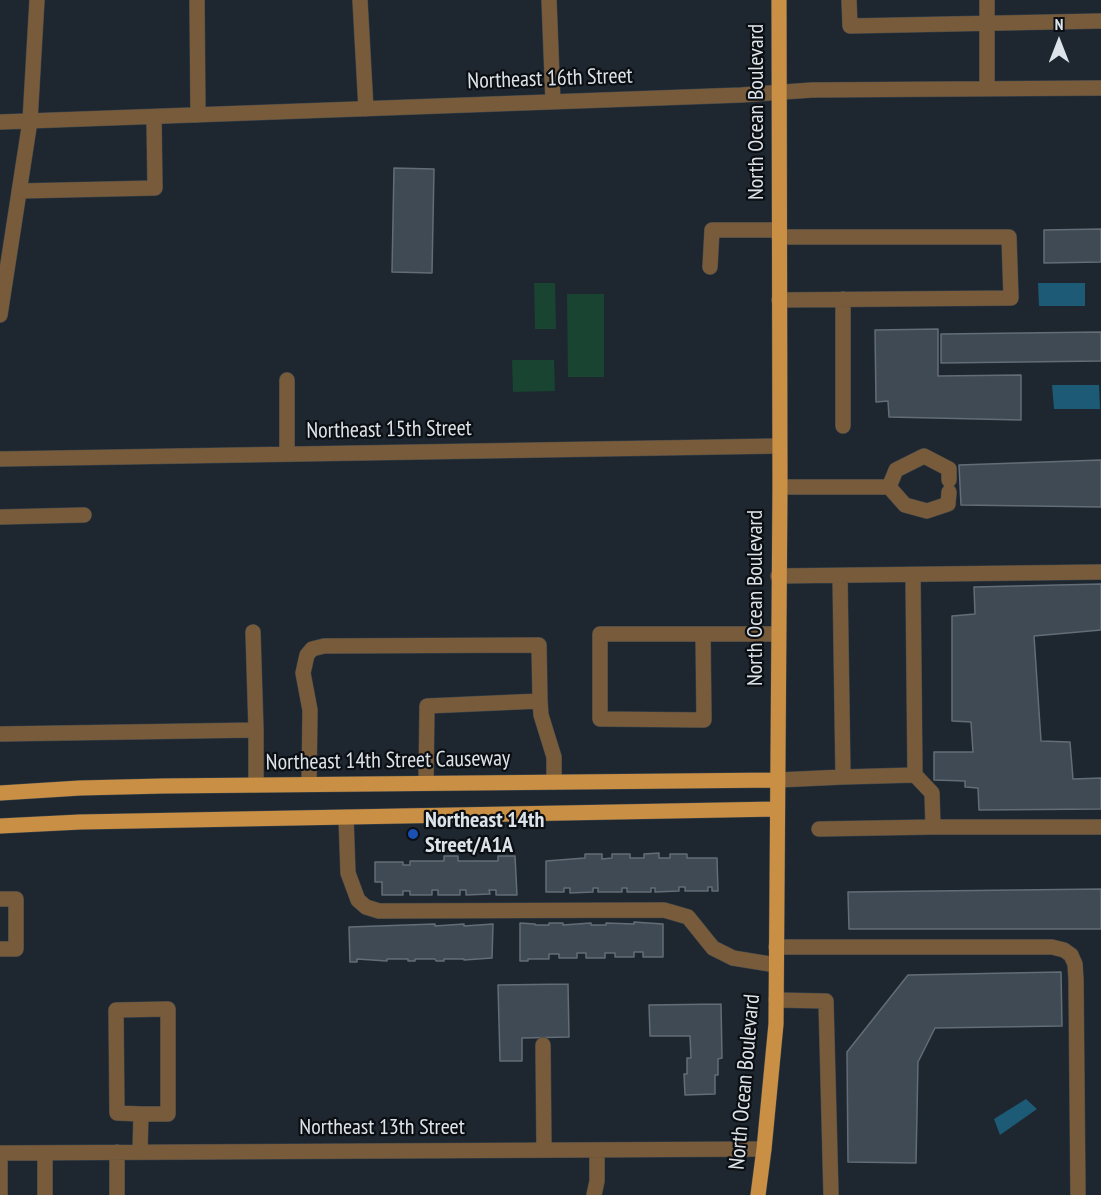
<!DOCTYPE html>
<html>
<head>
<meta charset="utf-8">
<style>
	body { margin:0 }
	#map { position:relative; width:1101px; height:1195px; overflow:hidden; background:#1e272f; font-family:"PT Sans Narrow",sans-serif }
	canvas { display:block }
	.north { position:absolute; left:1029px; top:12px; width:60px; height:60px; -webkit-text-stroke:4px #0b0f13; paint-order:stroke; rotate:0deg; font-size:16px; font-weight:700; line-height:24px; text-align:center; color:#dde4e9 }
	.north::after { content:''; display:block; margin:auto; width:21px; height:27px; background:#dde4e9; clip-path:polygon(50% 0,100% 100%,50% 72%,0 100%) }
</style>
</head>
<body>
<div id="map">
<canvas width="1101" height="1195"></canvas>
<div class="north">N</div>
</div>
<script>
const c = document.querySelector('canvas').getContext('2d');
c.lineJoin = 'round';
function paint(path, color) { c.fillStyle = color; c.fill(path, 'evenodd'); }
const toPath = rows => new Path2D(rows.map(r => 'M' + r).join(''));
function trace(path, color, width, dash) { c.strokeStyle = color; c.lineWidth = width; c.lineCap = dash ? 'butt' : 'round'; c.setLineDash(dash || []); c.stroke(path); }
function write(font, color, halo, rows, align = 'center') {
  c.font = font + ' "PT Sans Narrow",sans-serif'; c.lineWidth = 4.5; c.setLineDash([]); c.textBaseline = 'middle'; c.strokeStyle = halo; c.fillStyle = color; for (const [text, x, y, turn = 0] of rows) {
    c.save(); c.translate(x, y); c.rotate((+turn || 0) * Math.PI / 180); c.textAlign = isNaN(turn) ? turn : align; if (halo) c.strokeText(text, 0, 0); c.fillText(text, 0, 0); c.restore();
  }
}
const green = toPath([
	[534,283,555,283,556,329,535,329],
	[567,294,604,294,604,377,568,377],
	[512,360,554,360,555,391,513,392]
]);
const water = toPath([
	[1038,283,1085,283,1085,306,1039,306],
	[1052,385,1099,385,1100,409,1054,409],
	[1026,1099,1037,1109,1000,1135,994,1119]
]);
const building = toPath([
	[394,168,434,169,432,273,392,272,394,168],
	[1101,229,1101,262,1044,263,1044,230,1101,229],
	[938,329,938,376,1021,375,1021,420,889,417,888,401,876,402,875,330,938,329],
	[1101,332,1101,361,941,363,941,334,1101,332],
	[1101,460,1101,507,961,505,959,465,1101,460],
	[1101,584,1101,630,1034,636,1041,741,1070,742,1073,779,1101,778,1101,809,979,810,978,788,965,787,965,781,934,780,934,752,973,752,971,722,952,721,952,616,975,614,974,587,1101,584],
	[659,853,659,858,670,858,670,854,687,854,687,858,717,858,718,891,712,891,712,887,708,887,708,891,685,891,685,887,679,887,679,891,655,892,655,888,651,888,651,892,627,892,627,888,622,888,622,892,598,892,598,888,593,888,593,892,570,893,570,888,564,888,564,892,546,892,546,861,585,858,585,854,602,854,602,859,612,858,612,854,630,854,630,858,644,858,644,854,659,853],
	[444,856,458,856,458,861,498,861,498,856,515,856,517,895,496,895,496,890,489,890,490,894,466,895,466,890,460,890,460,895,438,895,438,890,432,890,432,895,410,895,410,891,403,891,403,895,382,895,382,882,375,882,375,862,403,862,403,865,410,865,410,861,444,861,444,856],
	[1101,889,1101,929,849,929,848,892,1101,889],
	[634,922,663,924,663,957,643,957,643,952,634,952,634,957,615,957,615,953,605,953,605,958,586,958,586,953,577,953,577,958,559,958,559,954,549,954,549,959,528,959,528,961,520,961,520,923,535,924,535,925,549,925,549,923,563,923,563,925,591,923,591,925,606,925,606,923,634,924,634,922],
	[435,924,435,926,464,924,464,926,493,924,492,958,464,960,464,959,444,959,444,961,436,961,435,959,415,959,415,961,408,961,408,959,387,959,387,961,357,959,357,962,350,962,349,927,435,924],
	[1061,972,1062,1026,935,1028,918,1062,916,1163,848,1162,847,1052,908,975,1061,972],
	[568,984,569,1037,522,1038,522,1061,500,1061,498,985,568,984],
	[721,1004,722,1058,718,1059,718,1075,715,1075,715,1094,685,1095,684,1074,687,1074,687,1058,691,1058,690,1036,650,1036,649,1005,721,1004]
]);
const minor = toPath([
	[197,0,198,115],
	[360,0,366,109],
	[549,0,553,102],
	[849,0,850,26,1101,21],
	[987,0,987,89],
	[0,122,741,95,812,90,1101,88],
	[19,191,155,188,154,117],
	[779,237,1009,237,1011,298,779,300],
	[710,267,712,230,779,230],
	[843,299,843,426],
	[0,315,30,121,37,0],
	[287,380,287,454],
	[0,459,778,446],
	[780,487,889,487,905,505,927,511,948,504,949,492],
	[889,487,896,470,924,456,949,469,949,480],
	[0,517,84,515],
	[778,576,1101,572],
	[840,576,843,777,915,775,913,575],
	[253,632,256,730],
	[703,634,704,720,600,719,600,634,778,634],
	[0,734,256,730,256,785],
	[778,780,843,777],
	[426,783,427,706,540,701,541,715,554,757,554,782],
	[309,784,310,710,303,673,307,655,312,649,324,646,539,645,540,701],
	[346,817,348,873,358,900,366,907,379,911,664,910,688,917,713,948,733,958,776,965],
	[933,827,1101,827],
	[819,829,933,827,932,793,915,775],
	[0,899,16,899,16,949,0,949],
	[776,947,1052,947,1064,950,1071,955,1075,964,1076,979,1078,1195],
	[776,1000,826,1001,831,1195],
	[543,1045,544,1150],
	[140,1152,141,1114,168,1114,168,1009,116,1010,117,1113,141,1114],
	[0,1153,764,1149],
	[0,1153,0,1195],
	[45,1153,45,1195],
	[117,1195,117,1152],
	[594,1195,597,1181,597,1150]
]);
const major = toPath([
	[0,793,80,788,163,786,778,780],
	[0,826,80,822,777,809],
	[758,1195,764,1149,776,1024,780,487,779,0]
]);
const markers = [
	[413,834,6,"#1a4fb4"]
];
const streetNames = [
	["Northeast 16th Street",550,79,-2],
	["North Ocean Boulevard",757,112,-90],
	["Northeast 15th Street",389,430,-1],
	["North Ocean Boulevard",756,598,-90],
	["Northeast 14th Street Causeway",388,761,-1],
	["North Ocean Boulevard",745,1082,-85],
	["Northeast 13th Street",382,1128]
];
const poiNames = [
	["Northeast 14th",425,821],
	["Street/A1A",425,846]
];
paint(green, '#184431');
paint(water, '#1d5a75');
paint(building, '#404a54');
trace(building, '#636d77', 1.5);
trace(minor, '#3d454d', 16);
trace(major, '#3d454d', 16);
trace(minor, '#775b3a', 15);
trace(major, '#c98f44', 15);
for (const [x, y, r, color] of markers) { const dot = new Path2D(); dot.arc(x, y, r, 0, 2 * Math.PI); c.fillStyle = color; c.fill(dot); trace(dot, '#0b0f13', 2); }
write('22px', '#dde4e9', '#0b0f13', streetNames);
write('bold 22px', '#dde4e9', '#0b0f13', poiNames, 'left');
</script>
</body>
</html>
